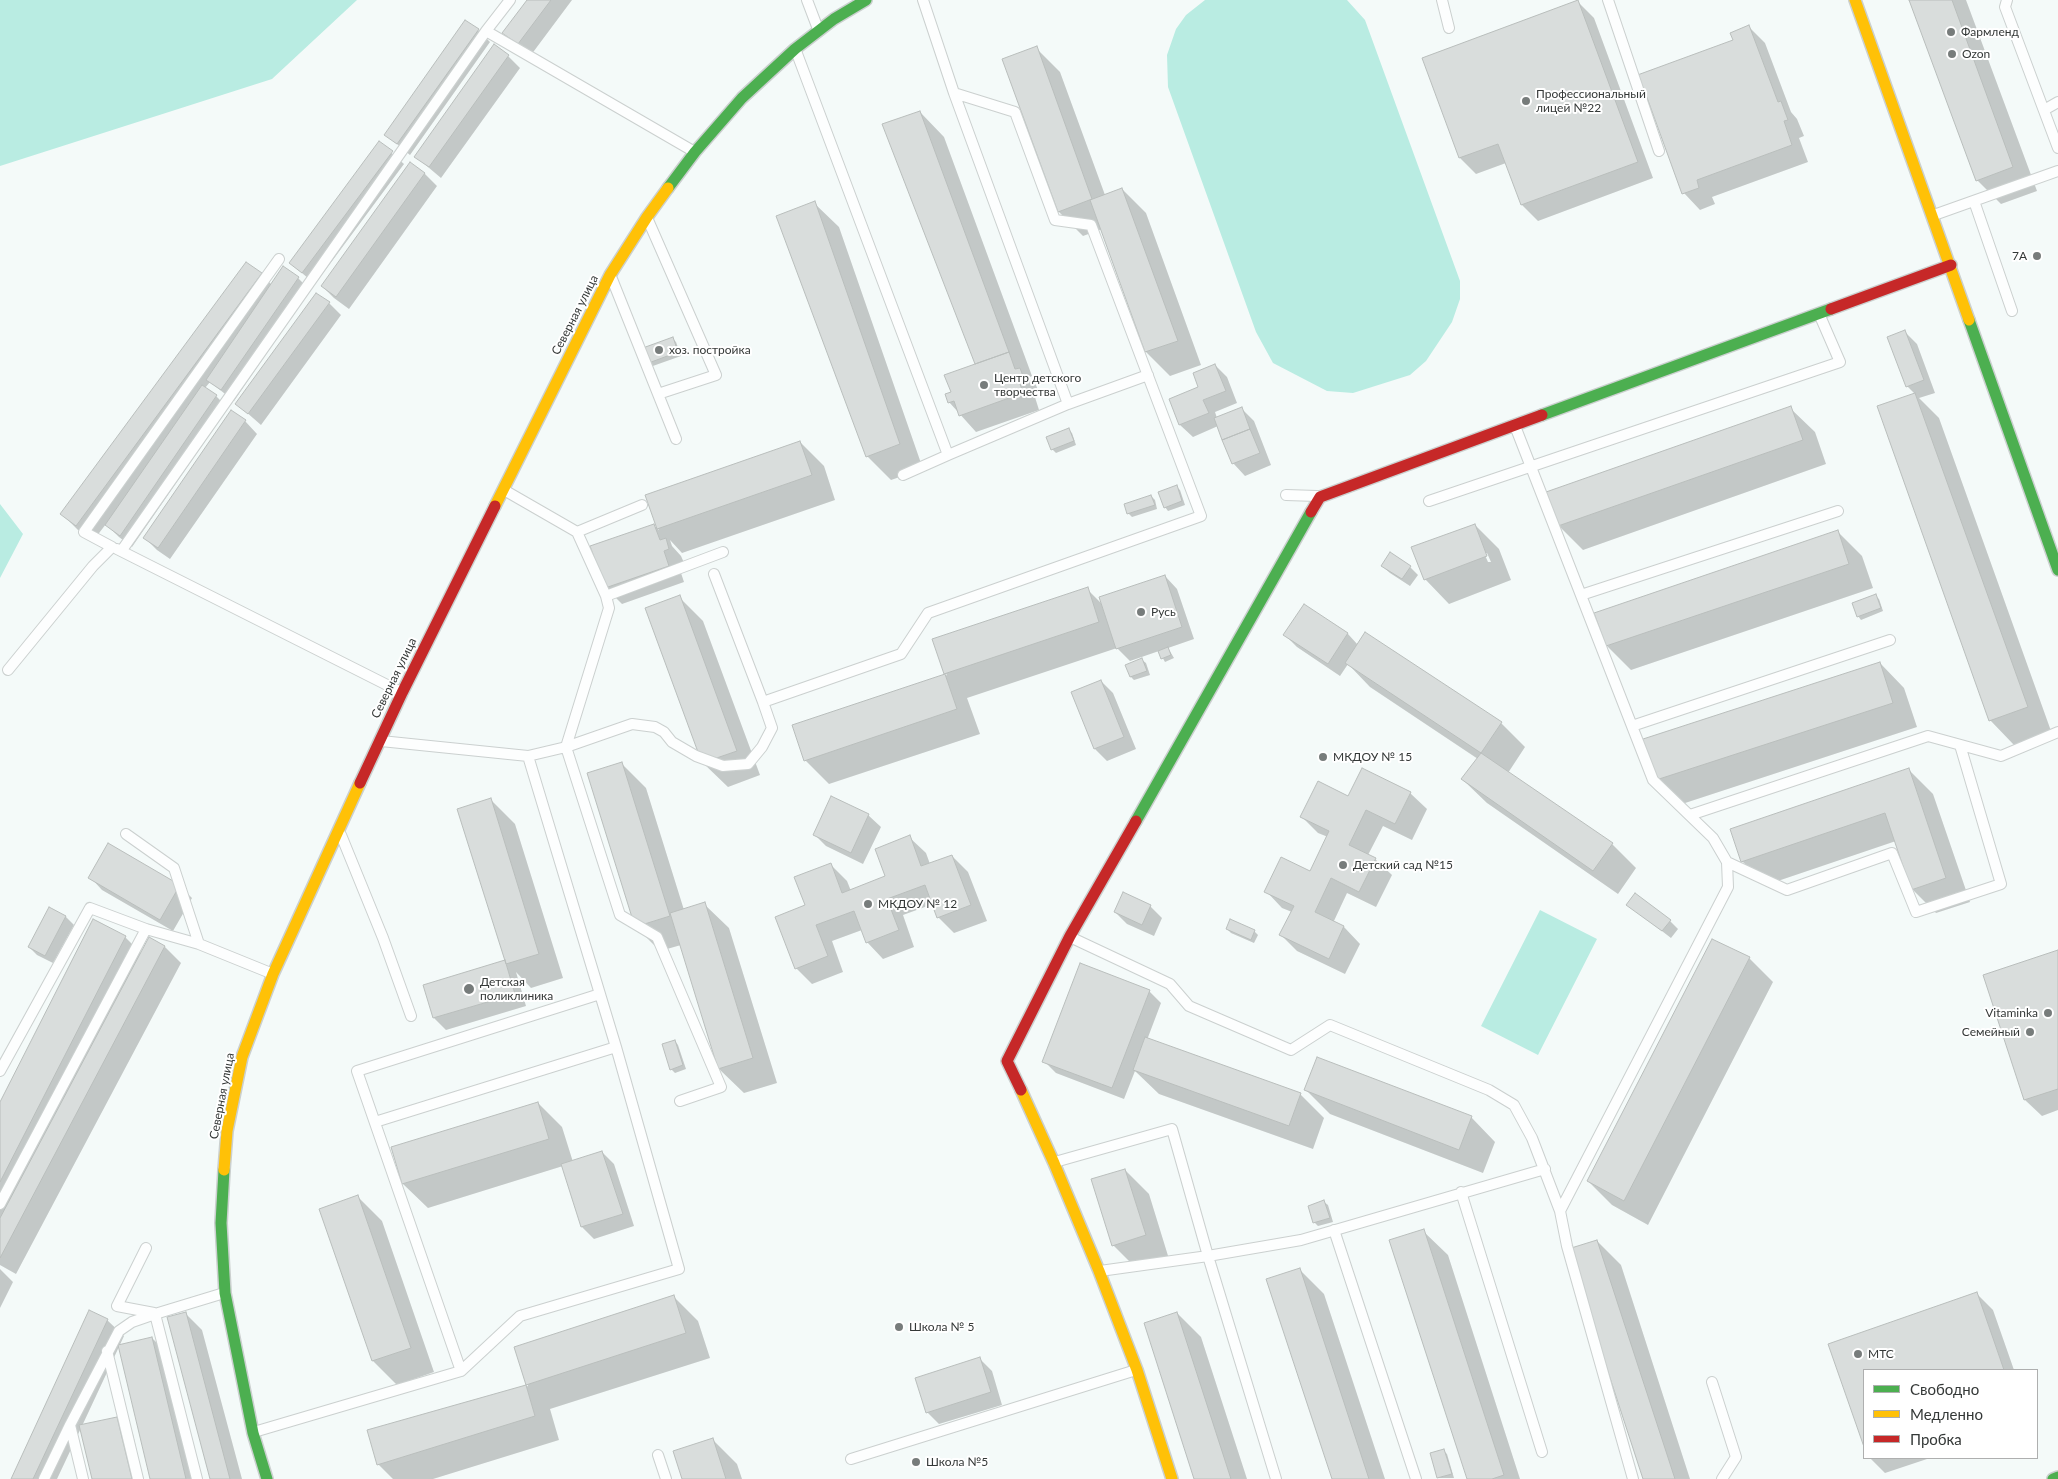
<!DOCTYPE html>
<html>
<head>
<meta charset="utf-8">
<style>
	body { margin:0 }
	#map { position:relative; width:2058px; height:1479px; overflow:hidden; background:#f4faf9; font-family:Lato,sans-serif }
	canvas { display:block }
	.legend { position:absolute; left:1863px; top:1369px; width:175px; height:90px; box-sizing:border-box; background:#fff; border:1px solid #aeafaf; margin:0; padding:6px 9px; list-style:none; font-size:15px; color:#343837 }
	.legend li { display:flex; align-items:center; gap:10px; height:25px }
	.legend b { width:25px; border:1px solid #aeafaf }
</style>
</head>
<body>
<div id="map">
<canvas width="2058" height="1479"></canvas>
<ul class="legend">
<li><b style="height:6px;background:#4caf50"></b>Свободно</li>
<li><b style="height:6px;background:#ffc107"></b>Медленно</li>
<li><b style="height:6px;background:#c62828"></b>Пробка</li>
</ul>
</div>
<script>
const c = document.querySelector('canvas').getContext('2d');
c.lineJoin = 'round';
function paint(path, color) { c.fillStyle = color; c.fill(path, 'evenodd'); }
const toPath = rows => new Path2D(rows.map(r => 'M' + r).join(''));
function trace(path, color, width, dash) { c.strokeStyle = color; c.lineWidth = width; c.lineCap = dash ? 'butt' : 'round'; c.setLineDash(dash || []); c.stroke(path); }
function write(font, color, halo, rows, align = 'center') {
  c.font = font + ' Lato,sans-serif'; c.lineWidth = 4; c.setLineDash([]); c.textBaseline = 'middle'; c.strokeStyle = halo; c.fillStyle = color; for (const [text, x, y, turn = 0] of rows) {
    c.save(); c.translate(x, y); c.rotate((+turn || 0) * Math.PI / 180); c.textAlign = isNaN(turn) ? turn : align; if (halo) c.strokeText(text, 0, 0); c.fillText(text, 0, 0); c.restore();
  }
}
const green = toPath([
	[0,0,357,0,272,79,0,166],
	[1205,0,1347,0,1365,20,1460,281,1460,299,1452,322,1426,361,1410,375,1353,393,1327,391,1273,363,1256,332,1168,87,1167,55,1176,29,1186,15],
	[0,504,23,534,0,578],
	[1540,910,1597,939,1538,1055,1481,1026]
]);
const shadow = toPath([
	[528,0,572,0,531,55,504,33],
	[1910,0,1966,0,2037,191,2001,204,1977,180],
	[1577,1,1594,18,1653,178,1538,221,1522,205,1506,163,1476,174,1460,158,1423,58],
	[1749,27,1765,43,1791,112,1797,119,1804,136,1799,138,1808,162,1712,197,1715,204,1700,210,1684,193,1652,107,1639,94,1734,40],
	[478,30,490,42,410,155,385,134],
	[1036,48,1060,72,1105,195,1122,189,1146,213,1201,365,1170,376,1146,352,1102,229,1083,236,1059,212,1004,59],
	[508,56,520,68,441,178,415,156],
	[920,112,944,137,1032,376,1028,378,1036,385,1039,393,1034,394,1039,410,976,432,949,402,952,393,977,365,884,124],
	[380,143,404,164,315,284,290,263],
	[410,163,425,174,437,186,349,309,334,298,322,286],
	[814,203,839,227,923,469,891,480,867,456],
	[261,274,272,285,298,278,310,290,234,401,210,382,205,388,216,396,228,408,132,547,119,537,106,524,93,541,78,530,62,514],
	[329,303,341,315,261,425,237,404],
	[1905,332,1917,344,1935,393,1919,398,1939,418,2051,731,2014,745,1990,720,1915,394,1907,386],
	[672,338,676,342,681,356,650,367,647,363],
	[1215,365,1227,377,1237,403,1215,412,1217,418,1242,409,1254,421,1271,465,1245,476,1233,463,1218,426,1193,437,1180,425,1170,399,1200,388],
	[1790,408,1815,432,1826,464,1583,550,1559,526],
	[245,421,257,434,170,559,157,550,145,538],
	[1068,430,1072,433,1076,445,1056,453,1052,449],
	[800,442,824,466,835,500,682,553,670,540,672,546,681,556,685,565,679,567,684,582,622,604,606,588,654,526,659,530,647,496],
	[1177,487,1180,490,1185,505,1168,511,1165,507],
	[1151,496,1155,500,1157,509,1132,517,1128,513],
	[1475,525,1499,549,1511,580,1449,604,1425,579],
	[1484,553,1487,553,1491,562,1488,562],
	[1838,532,1862,556,1873,588,1631,670,1607,646],
	[1382,566,1410,567,1418,575,1410,586,1390,573],
	[1165,576,1177,589,1194,639,1168,648,1174,658,1165,662,1159,651,1130,661,1117,648,967,698,980,734,829,784,805,760,793,726,947,675,945,673,1087,589,1102,604],
	[1875,596,1879,599,1883,611,1861,620,1858,616],
	[679,597,703,621,760,775,728,787,703,763],
	[1305,606,1348,634,1358,645,1501,723,1525,747,1508,773,1612,844,1636,868,1618,894,1487,803,1462,779,1478,759,1370,687,1348,664,1340,676,1297,647,1285,635],
	[1142,660,1146,663,1150,675,1134,680,1131,677,1127,666],
	[1880,663,1904,688,1917,727,1679,805,1654,780],
	[1101,681,1113,693,1136,749,1107,761,1095,749],
	[622,764,646,788,684,910,704,904,729,928,777,1083,744,1093,719,1069,681,945,660,951,636,927],
	[1909,770,1933,794,1970,902,1936,913,1912,889,1896,841,1766,885,1742,861],
	[1410,793,1427,809,1412,840,1383,826,1368,855,1375,859,1392,875,1376,907,1347,893,1333,923,1344,927,1360,944,1345,974,1297,951,1281,935,1292,912,1282,908,1266,891,1310,873,1328,837,1318,833,1302,817,1349,797],
	[491,800,515,824,563,978,531,988,516,972,526,1006,446,1030,434,1018,504,962,507,965,459,810],
	[868,815,881,827,863,864,826,846,814,834],
	[909,837,926,853,930,864,952,856,968,872,987,921,954,933,938,917,933,904,903,915,914,947,883,959,867,942,862,930,832,941,843,972,812,984,796,968,807,906,831,865,847,881,851,891,887,877],
	[90,877,180,886,192,898,173,931,102,890],
	[1628,905,1670,921,1678,929,1671,938],
	[1150,906,1162,918,1154,936,1127,924,1115,912],
	[50,909,66,917,74,925,53,963,37,955,29,947],
	[1227,929,1254,931,1258,935,1254,943,1231,933],
	[125,937,141,953,165,947,181,963,16,1274,0,1265,0,1105],
	[2058,951,2058,1110,2042,1116,2025,1100,1984,976],
	[1749,958,1773,982,1648,1225,1612,1205,1588,1181],
	[1149,991,1161,1003,1147,1040,1300,1094,1324,1118,1313,1149,1159,1094,1135,1071,1124,1099,1056,1073,1044,1061],
	[675,1041,678,1045,686,1069,675,1073,671,1069],
	[1306,1090,1471,1117,1495,1142,1483,1173,1330,1114],
	[538,1103,562,1127,573,1162,602,1152,614,1164,634,1226,594,1239,582,1227,563,1166,428,1208,403,1184],
	[1125,1170,1149,1194,1169,1259,1137,1269,1113,1245],
	[358,1197,382,1221,434,1372,397,1385,373,1361],
	[1324,1202,1328,1205,1333,1222,1318,1226,1315,1223,1309,1206],
	[1423,1231,1448,1255,1520,1479,1468,1479],
	[1597,1241,1621,1265,1690,1479,1645,1479],
	[0,1269,13,1282,0,1308],
	[1299,1269,1324,1294,1385,1479,1333,1479],
	[1977,1294,1993,1310,2014,1370,1864,1370,1864,1443,1830,1345],
	[674,1297,698,1321,710,1358,550,1409,559,1440,433,1479,393,1479,378,1464,369,1431,528,1386,516,1348],
	[185,1313,202,1330,242,1479,211,1479],
	[1177,1313,1201,1337,1247,1479,1195,1479],
	[107,1320,124,1336,82,1426,117,1418,133,1434,143,1479,93,1479,81,1428,57,1479,12,1479],
	[152,1338,168,1354,198,1479,151,1479],
	[980,1359,992,1371,1002,1405,939,1424,927,1412],
	[713,1440,737,1464,742,1479,683,1479],
	[1444,1451,1447,1454,1454,1478,1439,1478,1431,1454],
	[1870,1458,1930,1458,1885,1473]
]);
const building = toPath([
	[527,0,551,0,518,44,502,33,527,0],
	[1578,0,1638,162,1521,205,1498,144,1459,158,1422,58,1578,0],
	[1909,0,1952,0,2013,167,1976,181,1909,0],
	[465,20,479,29,397,144,384,135,465,20],
	[1749,25,1778,102,1781,101,1788,120,1784,121,1792,145,1697,180,1699,188,1682,194,1645,92,1638,95,1632,77,1733,40,1730,33,1749,25],
	[494,44,509,55,429,167,414,157,494,44],
	[1037,46,1092,199,1058,212,1002,59,1037,46],
	[920,111,1009,352,975,364,882,124,920,111],
	[379,141,393,151,302,273,289,263,379,141],
	[410,162,425,173,336,297,321,286,410,162],
	[1122,188,1178,341,1145,352,1090,200,1122,188],
	[815,201,900,444,866,457,776,216,815,201],
	[246,262,262,273,76,526,60,514,246,262],
	[283,266,299,277,221,390,206,380,283,266],
	[316,293,330,302,248,414,235,404,316,293],
	[1905,330,1924,380,1906,387,1887,337,1905,330],
	[673,337,678,352,646,364,640,349,673,337],
	[1009,352,1015,369,1020,368,1023,376,1018,378,1023,393,959,416,954,401,948,403,945,394,951,392,944,375,1009,352],
	[1215,364,1226,391,1203,400,1209,413,1179,425,1169,399,1198,387,1193,373,1215,364],
	[202,385,217,395,120,536,105,525,202,385],
	[1915,393,2028,707,1989,721,1877,406,1915,393],
	[1791,406,1803,440,1558,526,1546,492,1791,406],
	[1242,407,1250,429,1222,440,1214,418,1242,407],
	[231,410,246,420,158,548,143,538,231,410],
	[1069,428,1074,441,1051,450,1046,437,1069,428],
	[1250,429,1260,453,1232,464,1222,440,1250,429],
	[800,441,812,475,657,529,645,495,800,441],
	[1177,485,1182,501,1164,508,1158,492,1177,485],
	[1151,495,1155,505,1127,514,1124,504,1151,495],
	[654,524,660,540,666,538,669,549,664,551,669,566,605,588,590,546,654,524],
	[1475,524,1487,556,1424,580,1411,547,1475,524],
	[1838,530,1849,564,1606,646,1594,613,1838,530],
	[1390,552,1411,566,1402,579,1381,566,1390,552],
	[1165,575,1182,627,1116,649,1099,597,1165,575],
	[1088,587,1099,622,944,674,932,639,1088,587],
	[1876,594,1881,608,1857,617,1852,603,1876,594],
	[680,595,737,751,702,763,645,608,680,595],
	[1304,604,1348,633,1328,664,1283,635,1304,604],
	[1365,632,1502,722,1481,753,1345,663,1365,632],
	[1168,647,1171,655,1161,659,1158,651,1168,647],
	[1142,658,1147,671,1130,677,1125,665,1142,658],
	[1880,662,1893,703,1653,781,1640,740,1880,662],
	[945,674,957,709,804,761,792,725,945,674],
	[1101,680,1124,737,1094,749,1071,692,1101,680],
	[1481,753,1613,843,1593,871,1461,779,1481,753],
	[622,762,670,916,635,927,587,773,622,762],
	[1362,768,1411,792,1395,824,1366,810,1349,845,1376,858,1359,892,1331,878,1315,912,1344,926,1329,959,1279,935,1294,906,1264,892,1281,857,1310,871,1329,831,1300,817,1318,781,1348,796,1362,768],
	[1909,768,1946,878,1911,890,1885,813,1741,862,1730,829,1909,768],
	[831,796,869,814,851,853,813,835,831,796],
	[491,798,539,954,506,964,457,809,491,798],
	[910,835,921,866,952,855,971,905,937,918,925,885,887,899,899,930,866,943,854,911,816,925,828,956,795,969,775,917,805,905,794,877,831,863,842,893,885,876,875,849,910,835],
	[108,843,180,885,160,920,88,878,108,843],
	[1123,892,1151,905,1142,925,1114,912,1123,892],
	[1635,893,1671,920,1662,931,1626,905,1635,893],
	[705,902,753,1058,718,1069,670,913,705,902],
	[49,907,66,916,45,956,28,947,49,907],
	[93,919,126,936,0,1182,0,1102,93,919],
	[1230,919,1255,930,1251,940,1226,929,1230,919],
	[149,937,165,946,0,1258,0,1218,149,937],
	[1712,939,1750,957,1624,1201,1587,1181,1712,939],
	[2058,950,2058,1089,2024,1100,1983,975,2058,950],
	[505,960,515,994,433,1018,423,985,505,960],
	[1080,963,1150,990,1112,1088,1042,1062,1080,963],
	[1145,1037,1301,1093,1289,1126,1133,1070,1145,1037],
	[675,1040,683,1065,670,1070,662,1044,675,1040],
	[1317,1057,1472,1116,1459,1150,1304,1090,1317,1057],
	[538,1102,549,1139,402,1184,391,1147,538,1102],
	[602,1151,623,1214,581,1227,561,1164,602,1151],
	[1125,1169,1146,1235,1112,1246,1091,1179,1125,1169],
	[358,1195,411,1348,372,1361,319,1209,358,1195],
	[1324,1200,1330,1218,1313,1223,1308,1206,1324,1200],
	[1424,1229,1504,1475,1492,1479,1467,1479,1389,1240,1424,1229],
	[1597,1240,1675,1479,1643,1479,1568,1249,1597,1240],
	[1300,1268,1369,1479,1332,1479,1266,1279,1300,1268],
	[1977,1292,2004,1370,1864,1370,1864,1447,1828,1344,1977,1292],
	[674,1295,686,1333,526,1385,514,1347,674,1295],
	[89,1310,108,1319,33,1479,11,1479,89,1310],
	[186,1312,230,1479,210,1479,167,1317,186,1312],
	[1177,1312,1231,1479,1194,1479,1144,1323,1177,1312],
	[152,1337,186,1479,150,1479,118,1345,152,1337],
	[980,1357,991,1392,926,1413,915,1378,980,1357],
	[526,1385,535,1416,377,1465,367,1430,526,1385],
	[117,1417,132,1479,92,1479,79,1425,117,1417],
	[713,1438,726,1479,682,1479,673,1451,713,1438],
	[1444,1449,1452,1474,1437,1478,1430,1453,1444,1449]
]);
const lane = toPath([
	[807,0,818,29],
	[1442,0,1449,28],
	[1608,0,1659,151],
	[2007,0,2005,7,2058,148],
	[486,31,693,151],
	[796,51,948,455,1068,404,954,93,923,0],
	[2044,110,2058,102],
	[1974,201,2012,311],
	[1934,215,2058,171],
	[648,220,716,375,658,394,676,439],
	[612,279,658,394],
	[1068,404,1148,375],
	[1515,426,1653,780,1713,838,1727,862,1728,887,1560,1211],
	[903,475,948,455],
	[504,490,577,532,606,596,609,608,566,747,620,915,657,937,721,1087,680,1101],
	[1286,495,1317,496],
	[1429,501,1840,362,1820,316],
	[577,532,642,505],
	[117,549,401,692],
	[122,550,486,31,510,0],
	[714,574,763,702,901,654,928,613,1201,516,1091,225,1055,220,1015,112,954,93],
	[1581,595,1838,511],
	[606,596,723,552],
	[8,670,93,566,112,547,84,532,279,259],
	[1632,726,1890,640],
	[381,741,528,756],
	[1690,815,1928,736,2001,756,2058,732],
	[126,834,174,868,199,944],
	[341,835,383,938,411,1016],
	[1727,862,1787,890,1892,853,1916,912,2001,884,1960,745],
	[1070,937,1170,984,1189,1006,1291,1050,1330,1025,1489,1090,1514,1105,1532,1138,1560,1211,1567,1246,1633,1479],
	[0,1071,90,908,146,929],
	[375,1122,616,1047],
	[1055,1162,1172,1129,1208,1256,1276,1479],
	[1461,1192,1542,1452],
	[0,1204,146,929,199,944,273,974],
	[1334,1230,1416,1479],
	[146,1248,117,1306,154,1313],
	[1100,1271,1208,1256,1301,1240,1545,1169],
	[107,1351,138,1479],
	[461,1371,520,1316,679,1269,616,1047,528,756,566,747,632,724,655,727,664,732,672,742,696,756,723,766,748,764,762,747,772,728,763,702],
	[1712,1382,1736,1457,1722,1479],
	[254,1432,461,1371,357,1071,600,994],
	[658,1455,666,1479],
	[851,1459,1136,1370],
	[44,1479,70,1425],
	[83,1479,70,1425,119,1331,132,1322,155,1314],
	[197,1479,155,1314,224,1293]
]);
const fast = toPath([
	[668,188,695,152,742,98,795,49,834,19,866,0],
	[1969,320,2058,570],
	[1542,415,1831,309],
	[1136,821,1311,512],
	[224,1170,221,1223,225,1293,253,1433,267,1479],
	[2053,1479,2058,1477]
]);
const slow = toPath([
	[1855,0,1969,320],
	[495,506,610,275,647,217,668,188],
	[1021,1090,1054,1163,1099,1271,1137,1370,1172,1479],
	[224,1170,227,1131,242,1057,273,974,360,783]
]);
const jam = toPath([
	[1831,309,1951,265],
	[1311,512,1320,497,1542,415],
	[360,783,402,693,495,506],
	[1021,1090,1007,1061,1070,936,1136,821]
]);
const markers = [
	[1951,32,5,"#777c7b"],
	[1952,54,5,"#777c7b"],
	[1526,101,5,"#777c7b"],
	[2037,256,5,"#777c7b"],
	[659,350,5,"#777c7b"],
	[984,385,5,"#777c7b"],
	[1141,612,5,"#777c7b"],
	[1323,757,5,"#777c7b"],
	[1343,865,5,"#777c7b"],
	[868,904,5,"#777c7b"],
	[469,989,6,"#777c7b"],
	[2048,1013,5,"#777c7b"],
	[2030,1032,5,"#777c7b"],
	[899,1327,5,"#777c7b"],
	[1858,1354,5,"#777c7b"],
	[916,1462,5,"#777c7b"]
];
const poiNames = [
	["Фармленд",1961,32],
	["Ozon",1962,54],
	["Профессиональный",1536,94],
	["лицей №22",1536,108],
	["7А",2027,256,"right"],
	["хоз. постройка",669,350],
	["Центр детского",994,378],
	["творчества",994,392],
	["Русь",1151,612],
	["МКДОУ № 15",1333,757],
	["Детский сад №15",1353,865],
	["МКДОУ № 12",878,904],
	["Детская",480,982],
	["поликлиника",480,996],
	["Vitaminka",2038,1013,"right"],
	["Семейный",2020,1032,"right"],
	["Школа № 5",909,1327],
	["МТС",1868,1354],
	["Школа №5",926,1462]
];
const streetNames = [
	["Северная улица",575,315,-63],
	["Северная улица",394,678,-64],
	["Северная улица",222,1096,-79]
];
paint(green, '#b9ece2');
paint(shadow, '#0003');
paint(building, '#d9dddc');
trace(building, '#b9bebc', 1);
trace(lane, '#cbd0cf', 12);
trace(fast, '#cbd0cf', 14);
trace(slow, '#cbd0cf', 14);
trace(jam, '#cbd0cf', 14);
trace(lane, '#fdfefe', 10);
trace(fast, '#4caf50', 11);
trace(slow, '#ffc107', 11);
trace(jam, '#c62828', 11);
for (const [x, y, r, color] of markers) { const dot = new Path2D(); dot.arc(x, y, r, 0, 2 * Math.PI); c.fillStyle = color; c.fill(dot); trace(dot, '#fff', 2); }
write('12px', '#343837', '#fff', poiNames, 'left');
write('12px', '#343837', '#fff', streetNames);
</script>
</body>
</html>
